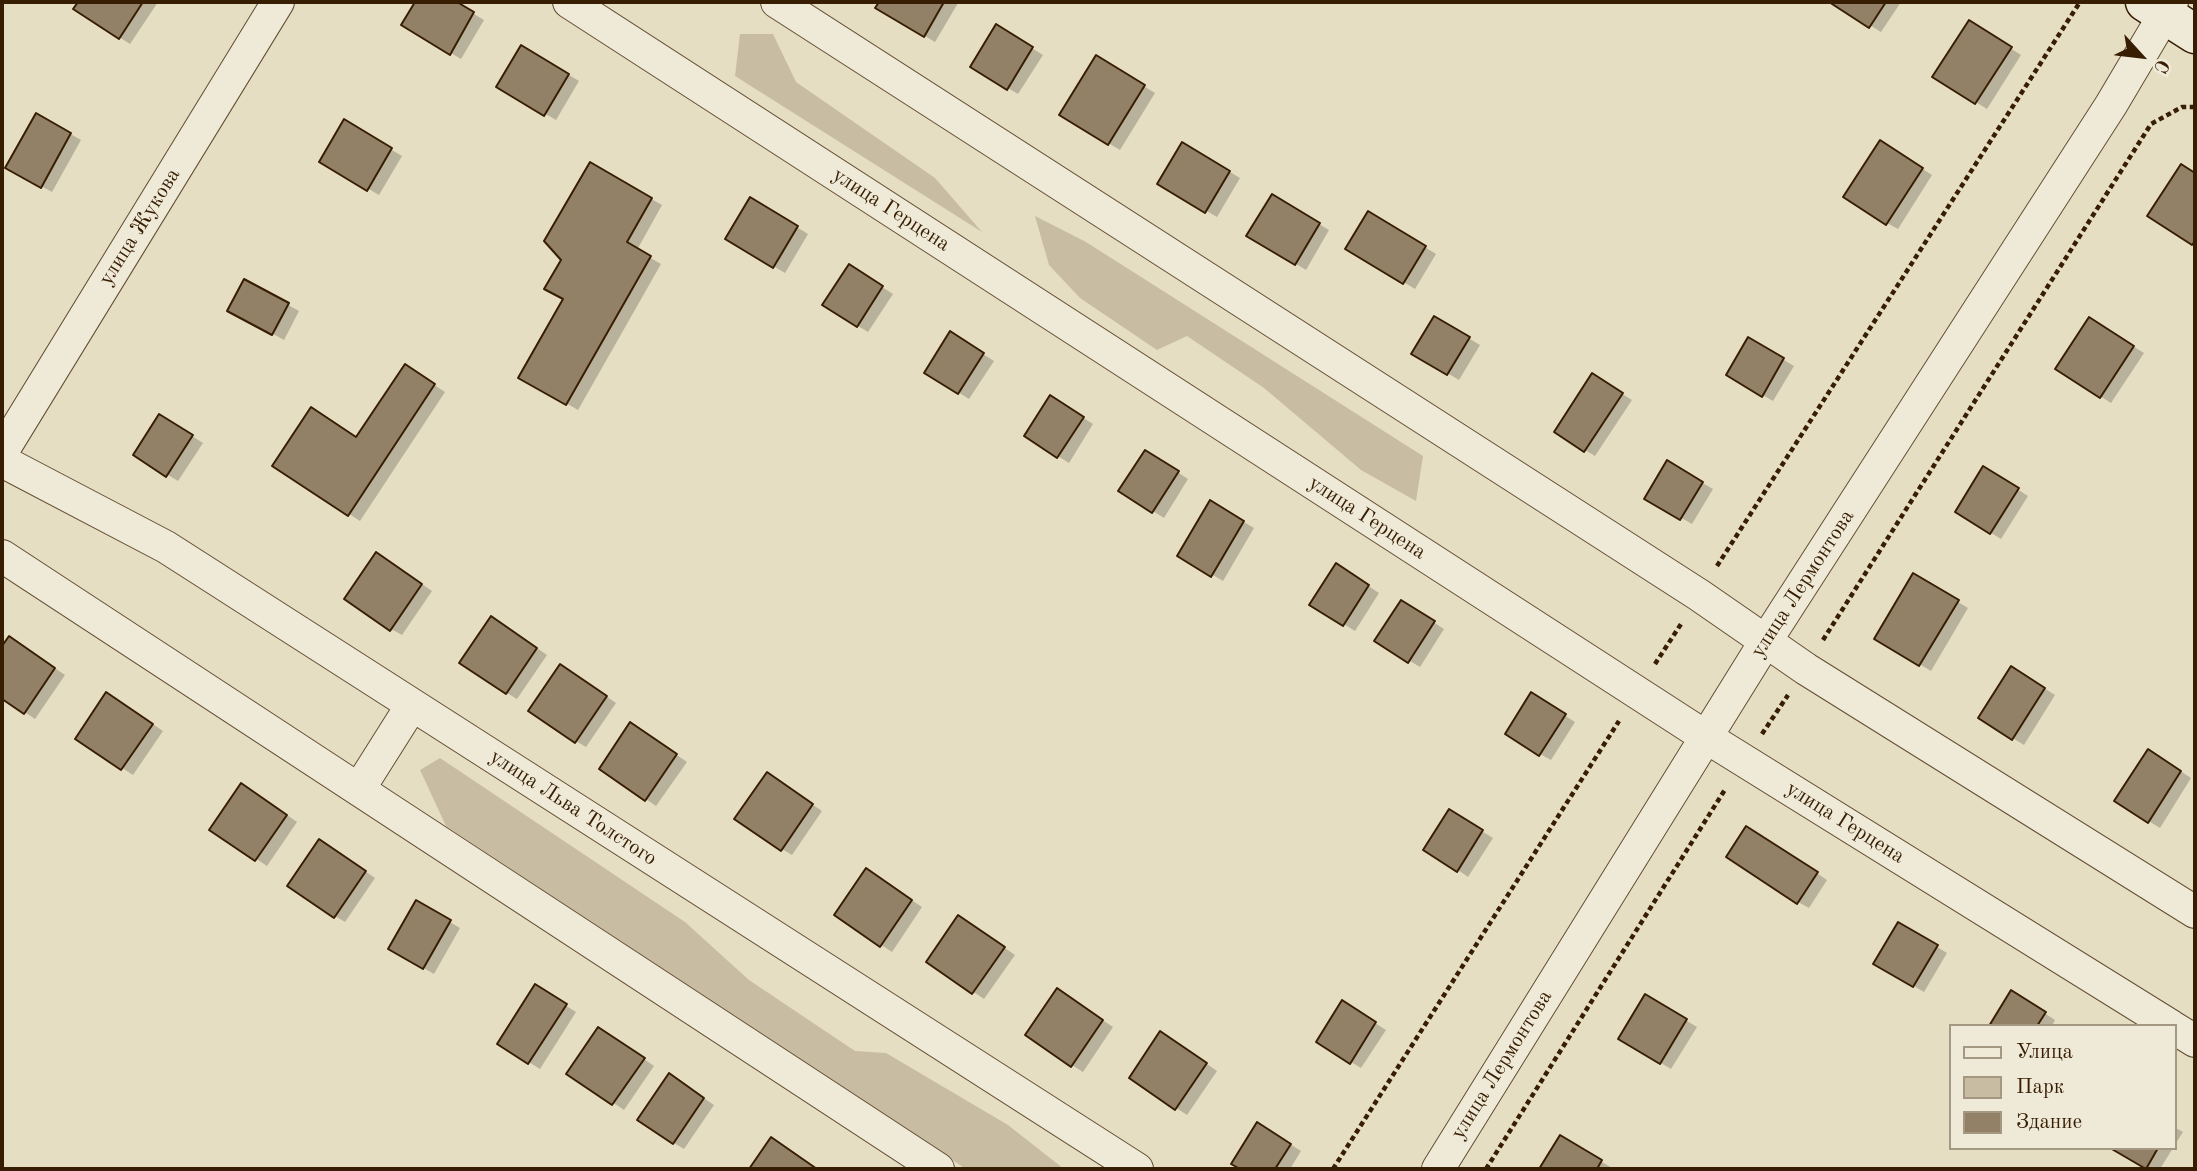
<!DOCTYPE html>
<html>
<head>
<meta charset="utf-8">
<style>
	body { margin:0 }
	#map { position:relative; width:2197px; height:1171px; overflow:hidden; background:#e6dec3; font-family:"Old Standard TT",serif }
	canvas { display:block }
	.frame { position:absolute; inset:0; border:4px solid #371d02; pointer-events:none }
	.legend { position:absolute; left:1949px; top:1024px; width:228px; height:126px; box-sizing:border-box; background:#efead8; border:2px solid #a59882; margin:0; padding:9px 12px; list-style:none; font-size:21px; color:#371d02 }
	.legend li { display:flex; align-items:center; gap:14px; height:35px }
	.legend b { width:35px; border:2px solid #a59882 }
	.north { position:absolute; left:2106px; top:21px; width:70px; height:70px; -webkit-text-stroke:5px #efead8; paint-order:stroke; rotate:117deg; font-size:19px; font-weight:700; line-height:28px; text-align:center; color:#371d02 }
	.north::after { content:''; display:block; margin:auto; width:24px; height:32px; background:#371d02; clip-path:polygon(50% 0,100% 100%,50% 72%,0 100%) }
</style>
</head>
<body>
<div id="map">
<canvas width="2197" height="1171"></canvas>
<div class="frame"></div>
<ul class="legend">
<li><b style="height:9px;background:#efead8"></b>Улица</li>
<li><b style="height:19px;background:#c8bda2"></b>Парк</li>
<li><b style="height:19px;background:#928166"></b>Здание</li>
</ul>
<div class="north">С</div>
</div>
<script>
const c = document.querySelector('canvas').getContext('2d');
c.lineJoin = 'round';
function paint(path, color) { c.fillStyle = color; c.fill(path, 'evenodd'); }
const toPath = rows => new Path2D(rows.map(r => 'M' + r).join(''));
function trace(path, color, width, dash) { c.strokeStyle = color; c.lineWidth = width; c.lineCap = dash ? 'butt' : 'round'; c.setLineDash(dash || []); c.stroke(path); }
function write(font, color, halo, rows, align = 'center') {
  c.font = font + ' "Old Standard TT",serif'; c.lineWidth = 5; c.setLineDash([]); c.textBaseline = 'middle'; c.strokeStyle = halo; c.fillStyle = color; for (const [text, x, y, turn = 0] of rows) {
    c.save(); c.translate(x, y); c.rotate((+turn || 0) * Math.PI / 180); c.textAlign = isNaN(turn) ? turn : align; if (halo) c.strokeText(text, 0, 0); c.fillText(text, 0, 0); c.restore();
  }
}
const green = toPath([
	[740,34,773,34,796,82,935,178,982,232,735,76],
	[1035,216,1086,242,1423,456,1416,501,1361,470,1264,388,1187,336,1157,350,1080,298,1049,265],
	[440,758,685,922,749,980,855,1051,886,1053,1008,1125,1064,1169,966,1169,446,826,420,770]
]);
const shadow = toPath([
	[80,2,158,2,130,44,75,9],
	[417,2,454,2,484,20,461,59,403,25],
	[881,2,957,2,958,3,935,42,878,7],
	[1832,2,1901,2,1881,32],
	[997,27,1043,55,1018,94,973,67],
	[1980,29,2021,55,1987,109,1935,77],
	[522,47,579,81,556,120,498,86],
	[1097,58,1155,93,1120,150,1062,115],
	[37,115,81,140,52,192,7,167],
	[345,122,402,156,379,195,321,161],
	[1183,144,1240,178,1217,217,1159,183],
	[1891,149,1932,175,1898,229,1887,223],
	[590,164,662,205,637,250,661,264,578,410,521,377,565,299],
	[1272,196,1329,230,1306,270,1249,235],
	[751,199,808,234,785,273,727,239],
	[1369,213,1436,254,1415,289,1347,248],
	[860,273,893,294,868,332,858,326],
	[244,281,299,311,284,340,229,310],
	[1435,318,1480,345,1459,380,1414,353],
	[2100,326,2144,353,2111,403,2058,369],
	[1749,339,1794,366,1773,401,1728,375],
	[961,340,994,361,969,399,926,372],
	[416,373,445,392,360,521,275,465,357,439],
	[1603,382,1632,400,1595,456,1585,450],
	[1061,404,1093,424,1069,463,1026,436],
	[170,422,203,443,178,481,135,455],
	[1156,458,1188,479,1164,518,1121,491],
	[1668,463,1713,489,1692,524,1647,498],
	[1984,468,2028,496,2001,539,1957,512],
	[1211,503,1254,528,1223,581,1179,555],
	[387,560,432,591,402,635,391,629],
	[1347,572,1379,593,1355,631,1312,604],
	[1913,575,1968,608,1931,671,1876,638],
	[1412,608,1444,629,1420,667,1377,641],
	[502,624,547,655,517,699,507,693],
	[10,638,65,675,35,719,2,697,2,649],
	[571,672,616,703,586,747,576,741],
	[2022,674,2055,695,2024,745,1980,718],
	[117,700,163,731,133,775,77,738],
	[1542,701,1575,722,1551,760,1540,754],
	[642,731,687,762,656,806,646,799],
	[2159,757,2191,778,2160,828,2116,801],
	[778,781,822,811,792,855,782,849],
	[253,791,297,822,267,866,211,829],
	[1450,812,1493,838,1468,877,1458,870],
	[1758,834,1827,880,1809,908,1798,902],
	[330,847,375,878,345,922,335,916],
	[877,877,922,907,892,952,836,915],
	[417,903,460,928,434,974,391,949],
	[970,924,1015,955,984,999,929,962],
	[1899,924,1947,953,1924,992,1875,963],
	[536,987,576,1012,540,1069,500,1044],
	[1645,996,1697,1027,1671,1069,1620,1039],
	[1068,997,1113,1027,1083,1072,1072,1065],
	[2023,999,2055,1020,2052,1026,1991,1026],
	[1353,1009,1386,1030,1361,1068,1351,1062],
	[609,1035,654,1066,624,1110,569,1073],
	[1172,1040,1217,1071,1187,1115,1131,1078],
	[680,1082,714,1105,684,1149,674,1143],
	[2174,1127,2183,1132,2174,1146],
	[1269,1131,1301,1151,1290,1169,1243,1169,1233,1163],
	[1561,1137,1612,1168,1611,1169,1541,1169],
	[2114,1148,2173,1148,2160,1169,2149,1169]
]);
const building = toPath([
	[78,2,143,2,119,39,73,9,78,2],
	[415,2,457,2,474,12,450,55,401,25,415,2],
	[879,2,944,2,924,37,875,8,879,2],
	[1829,2,1886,2,1869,28,1829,2],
	[1969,20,2012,47,1975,104,1932,77,1969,20],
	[996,24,1033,47,1007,90,970,67,996,24],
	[521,45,569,74,544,116,496,87,521,45],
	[1096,55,1145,85,1108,145,1059,115,1096,55],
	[36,113,71,133,41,188,5,168,36,113],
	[344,119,392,148,367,191,319,162,344,119],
	[1880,140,1923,168,1886,225,1843,197,1880,140],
	[1182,142,1230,171,1205,213,1157,184,1182,142],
	[590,162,652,198,627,242,651,256,566,405,518,378,563,299,544,289,561,260,544,241,590,162],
	[2181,164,2195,173,2195,241,2192,245,2147,216,2181,164],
	[1272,194,1320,223,1295,265,1246,236,1272,194],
	[750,197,798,226,773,268,725,239,750,197],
	[1368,211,1426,246,1403,284,1345,249,1368,211],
	[849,264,883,286,857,327,822,305,849,264],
	[244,279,289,303,272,335,227,311,244,279],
	[1434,316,1470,337,1447,375,1411,354,1434,316],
	[2089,317,2134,346,2100,398,2055,369,2089,317],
	[950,331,984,353,958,394,924,373,950,331],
	[1748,337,1784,358,1762,397,1726,375,1748,337],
	[405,364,435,384,348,516,272,466,311,407,356,437,405,364],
	[1592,373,1623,393,1584,452,1554,432,1592,373],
	[1050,395,1084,417,1057,458,1024,436,1050,395],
	[159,414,193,435,166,477,133,455,159,414],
	[1145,450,1179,471,1152,513,1118,491,1145,450],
	[1667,460,1703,482,1680,520,1644,499,1667,460],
	[1983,466,2019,488,1990,534,1955,512,1983,466],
	[1210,500,1244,521,1211,577,1177,556,1210,500],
	[376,552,422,584,390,631,344,599,376,552],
	[1336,563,1369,585,1343,626,1309,605,1336,563],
	[1913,573,1959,600,1919,666,1874,639,1913,573],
	[1401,600,1435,621,1408,663,1374,641,1401,600],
	[491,616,537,648,506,694,459,663,491,616],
	[9,636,55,668,24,714,2,699,2,646,9,636],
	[560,664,607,696,575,743,528,711,560,664],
	[2011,666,2045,688,2012,740,1978,718,2011,666],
	[106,692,153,724,121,770,75,739,106,692],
	[1531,692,1566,714,1539,756,1505,734,1531,692],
	[630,722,677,754,645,801,599,769,630,722],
	[2148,749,2181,771,2148,823,2114,801,2148,749],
	[767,772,813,804,781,851,734,819,767,772],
	[241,783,287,815,255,861,209,830,241,783],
	[1449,809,1483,830,1457,872,1423,850,1449,809],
	[1746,826,1818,872,1797,904,1726,857,1746,826],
	[319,839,366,871,334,918,287,886,319,839],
	[866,868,912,900,880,947,834,915,866,868],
	[416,900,451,920,423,969,388,949,416,900],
	[958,915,1005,947,972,994,926,962,958,915],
	[1898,922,1938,945,1913,987,1873,964,1898,922],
	[535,984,567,1004,528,1064,497,1044,535,984],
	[1057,988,1103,1020,1071,1067,1025,1035,1057,988],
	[2011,990,2046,1012,2037,1026,1989,1026,2011,990],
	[1645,994,1687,1019,1660,1064,1618,1039,1645,994],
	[1342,1000,1376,1022,1350,1064,1316,1042,1342,1000],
	[598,1027,645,1058,612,1105,566,1074,598,1027],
	[1160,1031,1207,1063,1175,1110,1129,1078,1160,1031],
	[669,1073,704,1098,673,1144,637,1120,669,1073],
	[1257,1122,1291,1144,1275,1169,1240,1169,1231,1164,1257,1122],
	[1560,1135,1602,1160,1597,1169,1539,1169,1560,1135],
	[771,1137,817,1169,749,1169,771,1137],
	[2110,1148,2158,1148,2146,1169,2110,1148]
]);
const path = toPath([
	[1717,566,2080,2],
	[1823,640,2151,124,2182,107,2195,107],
	[1655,664,1681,624],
	[1762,734,1788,695],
	[1333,1169,1619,721],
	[1486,1169,1726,788]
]);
const minor = toPath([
	[569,2,1706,737,2171,1026],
	[777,2,1699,595,1806,669,2195,912],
	[2,452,278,2],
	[2,461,166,547,1137,1169],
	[2,556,938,1169],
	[359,789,412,705],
	[2174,1028,2195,1041],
	[1438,1169,1767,639,2111,105,2172,2]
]);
const secondary = toPath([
	[2145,2,2195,34]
]);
const streetNames = [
	["улица Герцена",891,210,33],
	["улица Жукова",140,227,-58],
	["улица Герцена",1367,518,33],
	["улица Лермонтова",1803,584,-57],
	["улица Льва Толстого",573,808,33],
	["улица Герцена",1845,823,32],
	["улица Лермонтова",1502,1065,-58]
];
paint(green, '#c8bda2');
paint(shadow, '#0003');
paint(building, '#928166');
trace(building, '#371d02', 2);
trace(minor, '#634d32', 34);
trace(secondary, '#371d02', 41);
trace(path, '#371d02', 4.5, [5, 3.5]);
trace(minor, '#efead8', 32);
trace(secondary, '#efead8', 38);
write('21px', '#371d02', '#efead8', streetNames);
</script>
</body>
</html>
